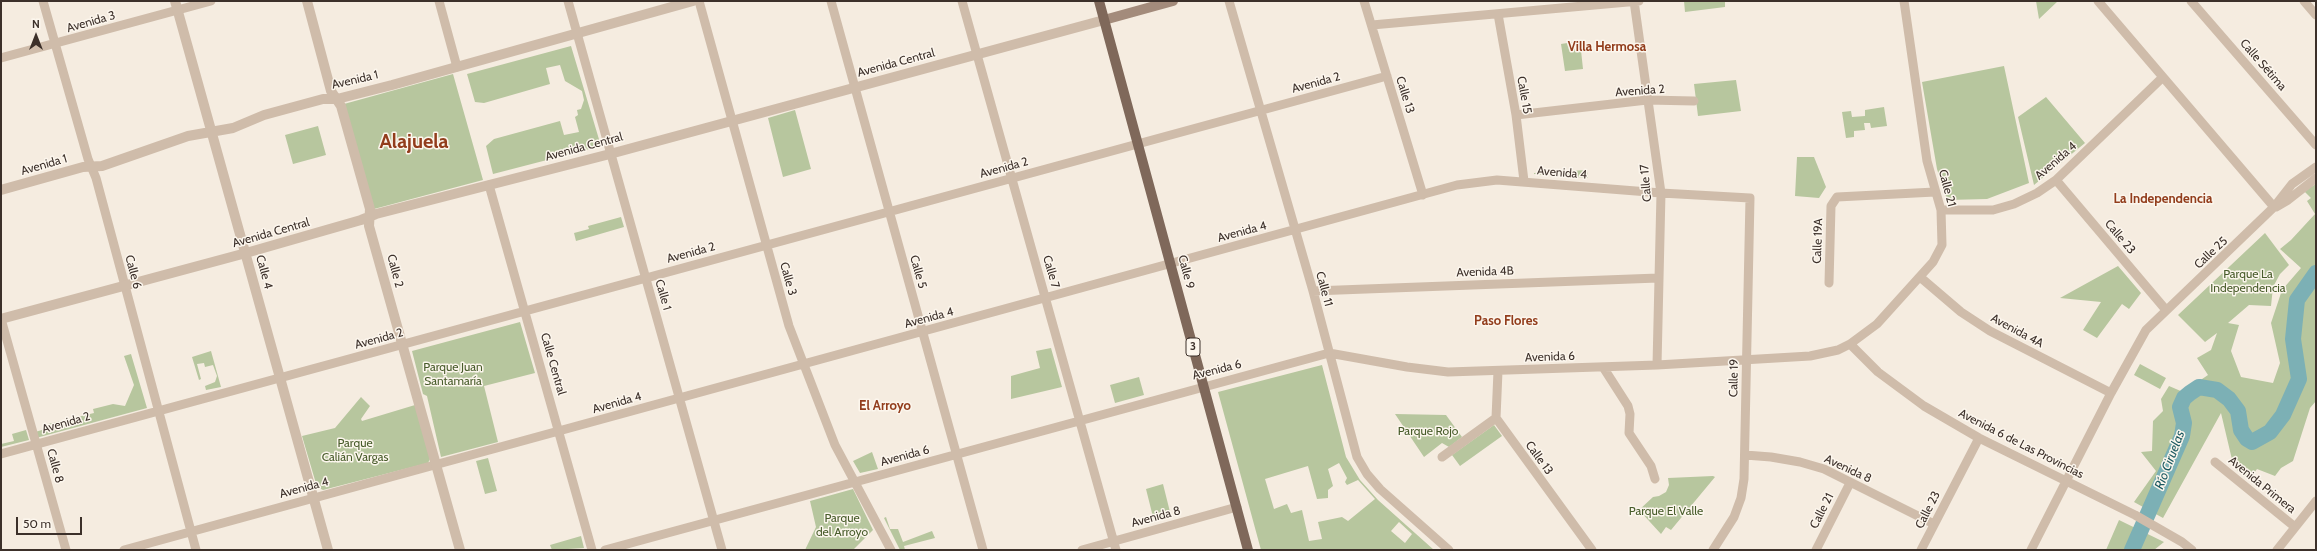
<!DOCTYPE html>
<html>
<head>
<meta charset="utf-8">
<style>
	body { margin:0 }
	#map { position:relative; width:2317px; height:551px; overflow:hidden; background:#f5ece0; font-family:Cabin,sans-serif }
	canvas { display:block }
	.frame { position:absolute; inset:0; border:2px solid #3c302a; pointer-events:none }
	.north { position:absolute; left:16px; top:16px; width:40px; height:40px; -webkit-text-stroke:3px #fcf6ed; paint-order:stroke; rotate:0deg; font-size:11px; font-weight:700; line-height:16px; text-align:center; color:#3c302a }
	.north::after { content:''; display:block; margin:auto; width:14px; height:18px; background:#3c302a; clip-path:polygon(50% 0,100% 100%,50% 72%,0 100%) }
	.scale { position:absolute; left:16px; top:517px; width:66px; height:18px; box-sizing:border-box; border:2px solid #3c302a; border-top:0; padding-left:5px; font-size:12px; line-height:14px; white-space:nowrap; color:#3c302a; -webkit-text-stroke:3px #fcf6ed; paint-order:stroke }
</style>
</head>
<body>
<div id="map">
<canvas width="2317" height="551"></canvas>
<div class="frame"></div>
<div class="north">N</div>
<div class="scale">50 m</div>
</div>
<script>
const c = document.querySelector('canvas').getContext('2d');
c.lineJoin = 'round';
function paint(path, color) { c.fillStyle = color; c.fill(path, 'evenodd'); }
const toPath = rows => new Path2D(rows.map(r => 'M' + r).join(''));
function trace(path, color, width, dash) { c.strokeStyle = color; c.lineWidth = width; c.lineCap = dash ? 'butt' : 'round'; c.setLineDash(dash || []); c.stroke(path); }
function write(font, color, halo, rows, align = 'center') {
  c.font = font + ' Cabin,sans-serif'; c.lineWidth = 3; c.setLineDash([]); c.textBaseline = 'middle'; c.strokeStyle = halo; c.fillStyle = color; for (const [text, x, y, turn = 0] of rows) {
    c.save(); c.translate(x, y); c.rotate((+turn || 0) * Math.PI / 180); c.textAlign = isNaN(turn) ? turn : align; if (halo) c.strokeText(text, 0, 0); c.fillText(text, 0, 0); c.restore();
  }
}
const green = toPath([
	[1684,1,1725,1,1725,7,1685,12],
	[2036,1,2058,1,2039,19],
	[1580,41,1583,69,1565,71,1561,44],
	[571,46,601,146,493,174,486,146,494,139,560,121,564,135,579,132,575,117,578,115,577,110,581,109,584,100,582,91,565,81,560,65,546,68,550,84,484,103,475,102,467,74],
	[2004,66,2029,183,1987,199,1947,200,1937,169,1922,82],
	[453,74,483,180,374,209,344,104],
	[1736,80,1741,111,1698,116,1694,84],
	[2046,97,2085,143,2034,185,2018,117],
	[1884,107,1887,126,1871,128,1870,123,1864,123,1865,130,1854,131,1854,137,1846,138,1842,112,1851,111,1852,117,1865,116,1865,110],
	[795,110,811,169,783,177,768,118],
	[318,126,326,155,293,164,285,135],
	[1797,157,1814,157,1826,187,1819,198,1795,196],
	[1587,170,1588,178,1534,174,1534,173],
	[2316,184,2316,401,2310,408,2293,461,2281,468,2275,476,2257,469,2250,479,2234,468,2221,413,2163,518,2134,502,2156,471,2141,452,2152,451,2153,421,2163,411,2161,399,2169,386,2183,392,2208,375,2197,358,2211,350,2217,333,2205,342,2178,315,2265,233,2289,265,2280,274,2273,287,2271,306,2249,305,2228,323,2239,325,2231,351,2241,377,2273,383,2280,363,2271,323,2282,290,2301,268,2280,249,2291,240,2315,214,2307,201,2311,198,2304,191],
	[621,217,624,227,576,241,574,233,589,229,588,226],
	[2118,266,2141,293,2129,309,2122,304,2097,338,2083,330,2101,302,2060,298],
	[520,322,535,373,484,386,498,442,441,457,427,396,423,394,412,351],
	[1051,348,1062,387,1011,399,1011,376,1040,368,1036,351],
	[211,351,221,387,206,390,205,386,215,382,217,376,213,365,205,367,204,363,197,364,201,379,199,380,192,357],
	[131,354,147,408,36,438,35,432,49,428,48,424,94,413,93,409,113,404,125,406,134,385,124,356],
	[2140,364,2166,378,2160,389,2134,375],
	[1322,365,1346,457,1360,480,1378,500,1434,550,1261,550,1218,392],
	[1339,463,1347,478,1345,482,1347,485,1358,480,1375,499,1348,521,1342,517,1318,522,1322,539,1309,541,1302,510,1291,513,1287,504,1274,509,1265,479,1308,466,1317,499,1328,498,1328,490,1333,486,1328,469],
	[1399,522,1412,534,1405,543,1391,531],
	[1139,377,1144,395,1115,403,1110,385],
	[361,397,370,406,361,419,362,421,415,405,430,459,428,463,323,490,317,487,302,436,335,428],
	[1395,414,1446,415,1462,437,1449,447,1442,443,1424,457],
	[1494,425,1502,436,1460,466,1452,455],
	[26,430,29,440,1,447,1,444,14,441,12,434],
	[872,452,878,469,860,473,853,461],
	[488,458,497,491,485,494,476,461],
	[1713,476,1715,477,1671,530,1666,527,1661,534,1639,510,1653,497,1659,496,1666,492,1669,485,1668,478],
	[1163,484,1171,516,1154,521,1146,489],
	[853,489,873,530,853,550,805,550,816,527,810,501],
	[886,517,890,529,898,529,903,542,932,531,935,538,904,546,905,550,900,550,884,518],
	[2119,520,2164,542,2154,550,2106,550],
	[581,536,584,548,552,550,550,545]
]);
const river = toPath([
	[2132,550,2182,436,2184,423,2180,407,2184,398,2190,393,2199,387,2217,390,2229,399,2238,411,2241,430,2247,439,2252,442,2270,432,2283,415,2299,379,2293,339,2297,300,2316,273]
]);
const minor = toPath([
	[43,1,88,159,96,178,196,550],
	[439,1,457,67],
	[568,1,722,550],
	[699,1,789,326,835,445,891,550],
	[831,1,983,550],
	[962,1,1116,550],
	[1229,1,1313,291,1357,457,1367,474,1380,489,1449,550],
	[1364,1,1423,195],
	[1634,1,1661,193,1657,365],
	[2098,1,2274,207],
	[2191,1,2316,145],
	[2304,1,2316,15],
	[1498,14,1516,115,1524,181],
	[1372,25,1639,1],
	[1,58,211,1],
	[1516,115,1647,100,1694,101],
	[2056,180,2166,310],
	[489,185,592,550],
	[2276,207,2288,200,2316,178],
	[1941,210,1993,210,2014,204,2037,193,2056,180,2163,77],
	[1920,277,1961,312,1990,331,2111,393],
	[1829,283,1831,206,1837,197,1935,192],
	[1313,291,1658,278],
	[1,319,66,550],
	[1850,344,1878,372,1924,406,1979,438,2135,515,2182,542,2192,550],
	[1603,367,1628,406,1630,414,1629,433,1651,466,1655,479],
	[1498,371,1496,418,1592,550],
	[1,454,1387,76],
	[1745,455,1771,457,1800,462,1824,469,1934,524],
	[1442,457,1496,418],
	[2215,462,2295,527],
	[124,550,1457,185,1497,180,1661,193,1750,198,1744,479,1741,498,1734,517,1713,550],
	[605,550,1329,353,1407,367,1448,372,1657,365,1810,356,1838,350,1850,344,1877,324,1933,262,1942,245,1941,210,1927,161,1904,1],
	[1082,550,1237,507],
	[1816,550,1850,483],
	[1921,550,1979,438],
	[2031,550,2111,393,2146,330,2274,207,2292,184,2316,167],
	[2277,550,2316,501]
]);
const tertiary = toPath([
	[175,1,328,550],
	[307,1,331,91,341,106,370,209,369,226,460,550],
	[1,190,83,167,102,166,188,136,233,128,264,115,323,99,337,99,392,85,693,1],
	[1,319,246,253,361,220,376,214,610,154,1104,20]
]);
const secondary = toPath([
	[1104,20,1173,1]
]);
const primary = toPath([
	[1099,1,1248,550]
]);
const shields = [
	[1193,347,14]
];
const shieldNames = [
	["3",1193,347]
];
const streetNames = [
	["Avenida 3",91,22,-16],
	["Avenida Central",896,63,-15],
	["Calle Sétima",2263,65,49],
	["Avenida 1",355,80,-13],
	["Avenida 2",1316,83,-15],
	["Avenida 2",1640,91,-4],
	["Calle 13",1405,95,73],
	["Calle 15",1524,95,80],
	["Avenida Central",584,147,-15],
	["Avenida 4",2056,161,-41],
	["Avenida 1",44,165,-16],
	["Avenida 2",1004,168,-15],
	["Avenida 4",1562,173,5],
	["Calle 17",1646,183,-95],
	["Calle 21",1947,188,75],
	["Avenida 4",1242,232,-15],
	["Avenida Central",271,233,-16],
	["Calle 23",2120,237,50],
	["Calle 19A",1818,241,-88],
	["Avenida 2",691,253,-15],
	["Calle 25",2211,253,-43],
	["Calle 2",395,271,75],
	["Calle 6",133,272,75],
	["Calle 4",264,272,75],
	["Calle 5",918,272,74],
	["Calle 7",1051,272,74],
	["Calle 9",1186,272,75],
	["Avenida 4B",1485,272,-2],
	["Calle 3",788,279,74],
	["Calle 11",1324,289,75],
	["Calle 1",663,295,74],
	["Avenida 4",929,318,-15],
	["Avenida 4A",2017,331,28],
	["Avenida 2",379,339,-15],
	["Avenida 6",1550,357,-2],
	["Calle Central",553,364,74],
	["Avenida 6",1217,370,-14],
	["Calle 19",1734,378,-89],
	["Avenida 4",617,403,-16],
	["Avenida 2",66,423,-16],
	["Avenida 6 de Las Provincias",2021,444,27],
	["Avenida 6",905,456,-15],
	["Calle 13",1539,458,54],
	["Calle 8",55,466,75],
	["Avenida 8",1848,469,25],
	["Avenida Primera",2262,485,39],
	["Avenida 4",304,488,-15],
	["Calle 23",1928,510,-63],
	["Calle 21",1822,511,-63],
	["Avenida 8",1156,517,-15]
];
const parkNames = [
	["Parque La",2248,274],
	["Independencia",2248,288],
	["Parque Juan",453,367],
	["Santamaría",453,381],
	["Parque Rojo",1428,431],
	["Parque",355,443],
	["Calián Vargas",355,457],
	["Parque El Valle",1666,511],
	["Parque",842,518],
	["del Arroyo",842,532]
];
const neighbourhoodNames = [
	["Villa Hermosa",1607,47],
	["La Independencia",2163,199],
	["Paso Flores",1506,321],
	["El Arroyo",885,406]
];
const waterNames = [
	["Río Ciruelas",2170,460,-69]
];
const townNames = [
	["Alajuela",414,142]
];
paint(green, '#b7c69e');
trace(river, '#7cb0b5', 16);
trace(minor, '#cfbcaa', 9);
trace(tertiary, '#cfbcaa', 10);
trace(secondary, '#a38b7b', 10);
trace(primary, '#7f685a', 10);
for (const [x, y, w] of shields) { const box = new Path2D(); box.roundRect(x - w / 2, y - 9, w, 18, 3); c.fillStyle = '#fcf6ed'; c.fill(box); trace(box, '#3c302a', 1); }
write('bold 11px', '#3c302a', null, shieldNames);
write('12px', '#3c302a', '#fcf6ed', streetNames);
write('12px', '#485c2b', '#fcf6ed', parkNames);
write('bold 13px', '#923d1c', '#fcf6ed', neighbourhoodNames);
write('italic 13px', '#1b5961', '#fcf6ed', waterNames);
write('bold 20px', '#923d1c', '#fcf6ed', townNames);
</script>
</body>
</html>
